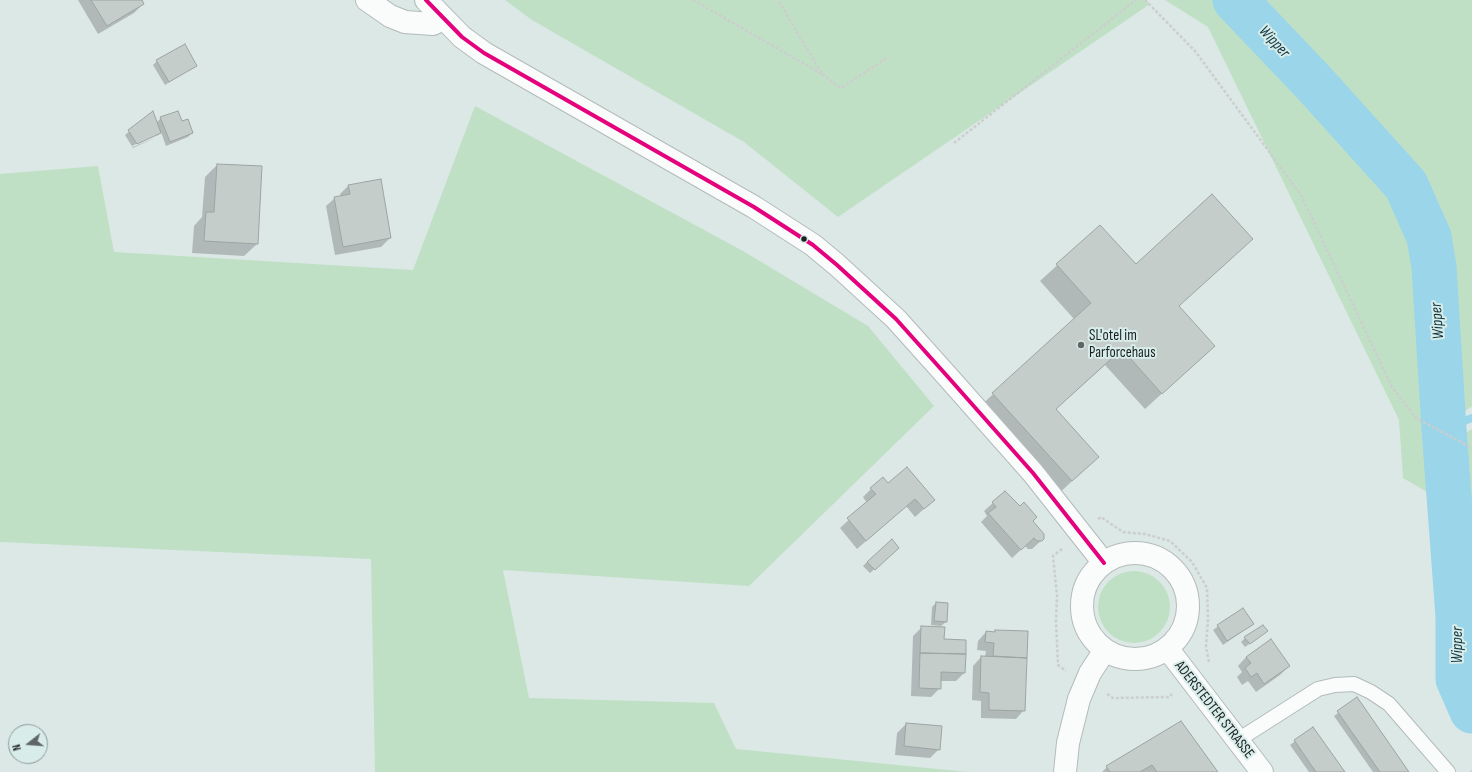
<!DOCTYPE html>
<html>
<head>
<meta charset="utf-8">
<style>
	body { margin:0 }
	#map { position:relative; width:1472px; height:772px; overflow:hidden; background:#dce8e6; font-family:"Sofia Sans Condensed",sans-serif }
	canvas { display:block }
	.north { position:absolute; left:8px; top:724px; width:40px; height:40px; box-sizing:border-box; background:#d8ece9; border:1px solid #8c9b99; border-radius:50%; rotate:253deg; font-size:11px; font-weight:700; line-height:16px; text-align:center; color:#1a2120 }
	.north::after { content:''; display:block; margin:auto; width:14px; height:18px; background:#5e6765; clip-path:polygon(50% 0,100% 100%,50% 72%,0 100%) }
</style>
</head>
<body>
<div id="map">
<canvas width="1472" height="772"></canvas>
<div class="north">N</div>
</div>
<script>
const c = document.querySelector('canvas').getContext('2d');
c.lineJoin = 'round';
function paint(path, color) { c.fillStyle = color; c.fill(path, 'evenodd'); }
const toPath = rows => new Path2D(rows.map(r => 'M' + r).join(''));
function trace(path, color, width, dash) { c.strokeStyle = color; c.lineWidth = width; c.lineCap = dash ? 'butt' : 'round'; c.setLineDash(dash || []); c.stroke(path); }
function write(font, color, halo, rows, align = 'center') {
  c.font = font + ' "Sofia Sans Condensed",sans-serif'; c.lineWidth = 4; c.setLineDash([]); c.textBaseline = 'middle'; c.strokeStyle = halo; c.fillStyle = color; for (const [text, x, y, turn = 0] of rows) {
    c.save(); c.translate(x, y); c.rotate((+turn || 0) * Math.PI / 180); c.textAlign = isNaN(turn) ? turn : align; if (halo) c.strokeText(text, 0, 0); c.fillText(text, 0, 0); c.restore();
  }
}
const green = toPath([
	[505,0,1144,0,1150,4,838,217,744,142,532,20],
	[1165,0,1472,0,1472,407,1469,408,1443,430,1434,496,1403,478,1399,420,1208,27],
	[475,106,743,251,868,326,934,406,749,586,503,570,529,698,714,703,736,749,968,772,375,772,371,559,0,542,0,174,98,166,114,252,413,270],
	[1472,429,1472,607,1450,562,1437,523,1447,476,1457,438],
	'1098 607a36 36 0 1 1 72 0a36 36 0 1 1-72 0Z'
]);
const shadow = toPath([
	[78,0,140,0,143,4,134,13,98,34],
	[157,61,196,65,165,85,153,65],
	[152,113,156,123,161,118,182,123,192,133,188,137,166,146,161,132,157,136,157,134,132,146,133,147,157,137,133,148,125,135],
	[217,165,257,244,244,256,192,253,194,226,202,217,205,177],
	[349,185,390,238,381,247,335,255,326,206,335,198,341,197,340,194],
	[1100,226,1214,346,1145,409,1105,365,1055,410,1098,457,1055,497,976,410,1074,319,1040,281],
	[871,489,934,500,915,517,906,506,857,549,840,528,867,503,863,497],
	[1005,492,1043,539,1032,549,1028,549,1025,546,1012,558,981,522,987,516,984,511],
	[894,552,870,573,863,566,867,562],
	[936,603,946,622,941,626,931,625,932,607],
	[1243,609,1253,624,1223,645,1213,630],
	[922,627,943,640,964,673,956,681,940,681,940,688,931,697,911,696,913,636],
	[986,632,1027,632,1024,710,1016,719,981,718,981,701,972,700,973,666,981,657,985,657,986,651,977,650,978,641],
	[1262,635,1245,647,1241,642,1245,638],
	[1271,641,1289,666,1280,675,1256,692,1248,681,1242,685,1237,677,1242,672,1238,666,1246,657],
	[1357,699,1408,772,1373,772,1334,716],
	[1181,722,1217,772,1102,772,1107,767],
	[906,724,939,749,930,758,895,755,897,733],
	[1313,728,1344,772,1309,772,1290,745]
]);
const stream = toPath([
	[1444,429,1472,418]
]);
const river = toPath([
	[1235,0,1314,83,1406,185,1429,237,1434,267,1444,429,1458,616,1458,679,1472,711]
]);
const building = toPath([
	[91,0,142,0,144,4,107,26,91,0],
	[185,44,197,66,169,82,156,60,185,44],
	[153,111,161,133,137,144,128,130,153,111],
	[178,111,182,121,188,119,193,133,170,142,160,117,178,111],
	[217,164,262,166,258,244,204,241,206,212,214,212,217,164],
	[381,179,391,238,343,247,334,197,350,194,348,185,381,179],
	[1212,194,1253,239,1179,306,1215,346,1162,394,1122,349,1056,409,1099,457,1072,481,992,393,1091,303,1056,264,1100,225,1136,264,1212,194],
	[907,467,935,500,924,509,915,499,866,541,847,518,876,494,870,488,883,477,888,483,907,467],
	[1005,491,1020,506,1024,502,1037,517,1033,521,1044,534,1044,539,1042,541,1037,541,1034,538,1021,550,988,513,996,507,992,502,1005,491],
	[892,539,899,548,875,570,867,562,892,539],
	[936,602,948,603,947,622,934,621,936,602],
	[1243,608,1254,624,1227,641,1217,625,1243,608],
	[1263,625,1268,631,1250,644,1244,637,1263,625],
	[921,626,945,627,944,639,966,640,966,654,920,653,921,626],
	[995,630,1028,631,1027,658,993,656,994,643,985,642,986,631,995,632,995,630],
	[1271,639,1290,666,1264,684,1257,673,1251,677,1245,668,1251,663,1246,657,1271,639],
	[920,653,966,654,965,673,941,672,941,689,919,688,920,653],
	[981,656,1027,658,1025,711,989,710,989,693,980,692,981,656],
	[1357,697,1409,772,1380,772,1337,711,1357,697],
	[1181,721,1218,772,1157,772,1152,765,1140,772,1110,772,1106,766,1181,721],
	[906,723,942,726,940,750,904,746,906,723],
	[1313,727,1345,772,1316,772,1294,740,1313,727]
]);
const path = toPath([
	[693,0,822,74,778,0],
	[1145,0,1195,51,1301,195,1392,387,1416,418,1472,448],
	[822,74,841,88,887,58],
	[954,143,1136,0],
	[1098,519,1101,517,1123,532,1145,534,1170,541,1192,562,1207,588,1208,619,1206,647,1209,662],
	[1062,549,1053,556,1057,596,1056,621,1058,665,1066,671],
	[1107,694,1113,698,1169,697,1172,694],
	[1471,772,1472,771]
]);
const lane = toPath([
	[1238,740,1318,689,1335,685,1354,684,1371,692,1389,704,1448,772]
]);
const secondary = toPath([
	[367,0,390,16,405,22,433,24,443,19],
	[426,0,462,37,484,53,754,207,813,245,837,265,896,319,948,377,1033,473,1104,563],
	'1082 606a53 53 0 1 1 106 0a53 53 0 1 1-106 0Z',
	[1167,648,1262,772],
	[1065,772,1068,743,1079,699,1090,673,1105,650]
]);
const bus1 = toPath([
	[426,0,462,37,484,53,754,207,813,245,837,265,896,319,948,377,1033,473,1104,563]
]);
const markers = [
	[804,239,3.5,"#1a2120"],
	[1081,345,4,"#5e6765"]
];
const poiNames = [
	["SL'otel im",1089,336],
	["Parforcehaus",1089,353]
];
const streetNames = [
	["ADERSTEDTER STRASSE",1214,710,52]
];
const waterNames = [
	["Wipper",1274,42,47],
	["Wipper",1438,321,-94],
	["Wipper",1458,645,-90]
];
paint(green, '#bfe0c5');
paint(shadow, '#0003');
trace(stream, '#9ad5e9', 8);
trace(river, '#9ad5e9', 45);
paint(building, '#c5cdcb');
trace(building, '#9ca4a2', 1);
trace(lane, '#b3bbba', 16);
trace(secondary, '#b3bbba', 24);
trace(path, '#cccece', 2.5, [3, 2]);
trace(lane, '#fafcfb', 14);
trace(secondary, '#fafcfb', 22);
trace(bus1, '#e5007d', 4);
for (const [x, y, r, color] of markers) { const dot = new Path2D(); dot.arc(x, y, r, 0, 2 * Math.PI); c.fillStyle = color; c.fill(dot); trace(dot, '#d8ece9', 1.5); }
write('15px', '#1a2120', '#d8ece9', poiNames, 'left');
write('15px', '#1a2120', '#d8ece9', streetNames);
write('italic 16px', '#0f3642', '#d8ece9', waterNames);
</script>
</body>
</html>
